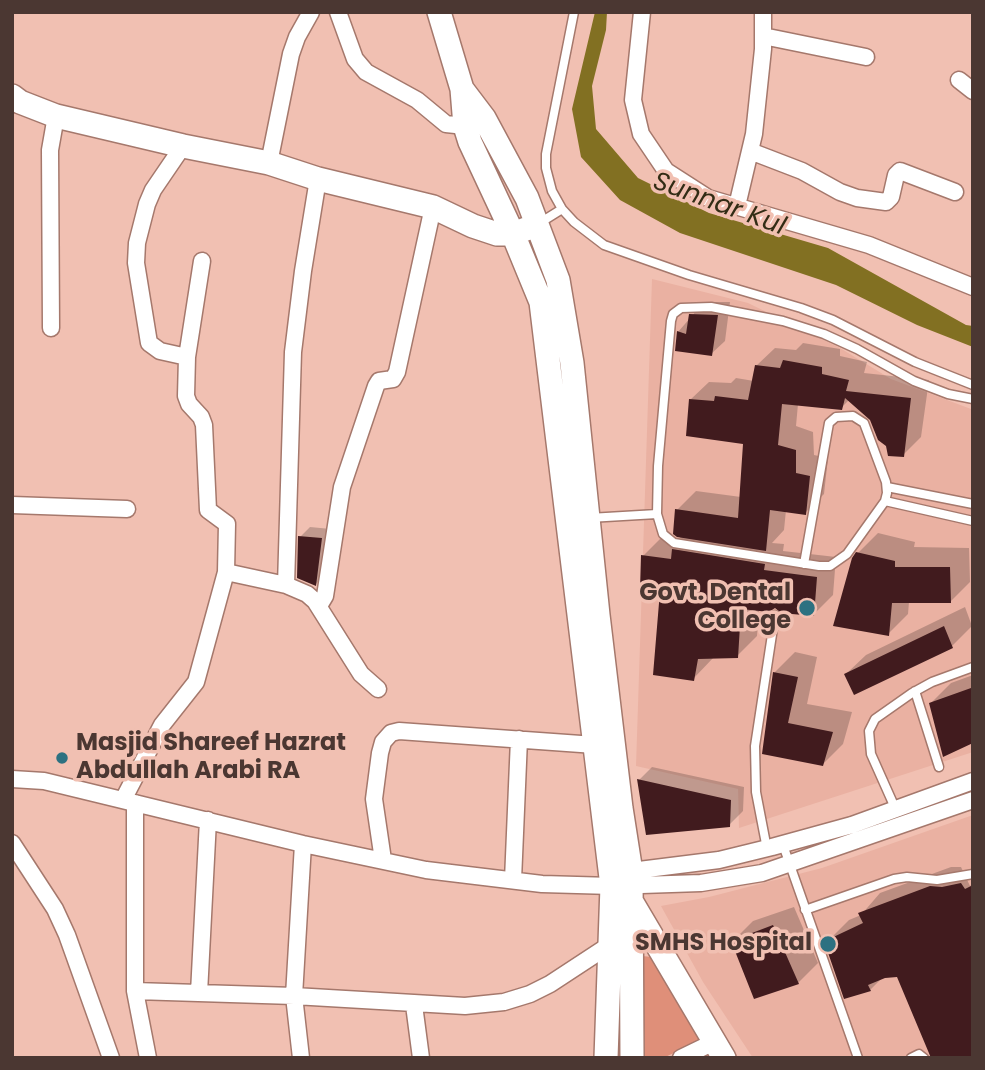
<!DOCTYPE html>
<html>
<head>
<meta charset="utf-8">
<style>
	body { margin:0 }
	#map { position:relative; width:985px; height:1070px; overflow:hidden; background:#f1c0b2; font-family:Poppins,sans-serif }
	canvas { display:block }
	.frame { position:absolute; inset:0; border:14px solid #4b3732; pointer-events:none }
</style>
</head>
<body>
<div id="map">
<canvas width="985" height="1070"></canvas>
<div class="frame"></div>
</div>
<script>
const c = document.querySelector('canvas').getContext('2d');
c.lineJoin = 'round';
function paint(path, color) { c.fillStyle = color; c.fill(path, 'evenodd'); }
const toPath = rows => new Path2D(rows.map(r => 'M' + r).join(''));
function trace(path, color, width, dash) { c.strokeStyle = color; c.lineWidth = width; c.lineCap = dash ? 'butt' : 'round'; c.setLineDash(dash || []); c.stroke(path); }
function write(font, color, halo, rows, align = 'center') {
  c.font = font + ' Poppins,sans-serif'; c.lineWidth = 7; c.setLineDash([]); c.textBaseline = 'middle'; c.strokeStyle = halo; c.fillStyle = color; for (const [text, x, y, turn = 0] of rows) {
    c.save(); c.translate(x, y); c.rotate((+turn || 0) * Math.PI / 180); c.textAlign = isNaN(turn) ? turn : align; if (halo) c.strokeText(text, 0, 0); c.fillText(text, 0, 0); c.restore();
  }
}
const built = toPath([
	[652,279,748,303,840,348,891,379,971,409,973,752,739,828,738,789,636,766],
	[973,815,973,1058,753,1058,703,982,661,906,709,897,822,868]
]);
const green = toPath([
	[642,956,652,957,700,1041,663,1058,645,1058]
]);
const water = toPath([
	[595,12,607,12,606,30,592,86,596,129,638,178,709,213,828,248,966,325,973,326,973,347,917,325,836,285,680,233,620,200,581,157,572,109]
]);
const shadow = toPath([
	[704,302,730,302,725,341,711,354,678,332],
	[803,343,840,349,840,356,867,362,864,373,929,380,921,437,903,455,888,445,871,419,849,400,841,408,798,404,796,426,813,432,814,455,828,458,824,494,805,513,786,510,784,530,772,543,784,544,783,551,836,557,833,595,813,615,775,606,759,609,757,636,737,656,714,657,693,679,662,589,643,556,663,536,682,539,675,533,677,510,696,491,741,497,744,443,690,400,709,382,731,383,736,378,754,381,756,366,775,348,796,350],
	[310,527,331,529,325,574,316,584,300,537],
	[878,533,915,542,914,547,969,548,970,582,950,602,909,602,908,614,888,634,858,553],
	[965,607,972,626,952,646,846,674,866,655],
	[795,652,817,657,807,704,852,712,843,744,823,764,764,752,775,672],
	[973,675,973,741,931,703,951,683],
	[652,767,744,787,743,811,729,825,639,780],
	[951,867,961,867,970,886,973,883,973,1058,898,976,882,978,870,990,828,941,849,920,861,915,880,893],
	[794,907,818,963,798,983,733,941,753,921]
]);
const building = toPath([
	[689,314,718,315,712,356,675,351,677,331,686,334],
	[783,360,822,367,822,374,849,380,846,391,911,398,904,457,888,456,886,446,878,440,870,420,845,398,842,410,782,404,778,445,796,450,796,473,810,476,806,515,770,510,766,551,677,537,673,534,675,509,738,518,743,444,686,436,689,399,714,401,715,396,748,400,755,365,780,368],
	[298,536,322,538,316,586,297,578],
	[672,549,765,564,764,570,817,577,814,616,781,613,775,608,769,612,741,609,738,658,698,659,694,681,653,675,660,591,640,590,641,555,671,559],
	[856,552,895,561,895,567,950,567,951,603,892,603,889,636,833,626,852,558],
	[944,626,953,648,854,695,844,674],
	[773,672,798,677,788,723,833,732,823,766,762,754],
	[971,688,973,743,943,757,929,703],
	[637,779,731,800,730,827,646,835],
	[961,883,965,889,973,885,973,1058,931,1058,897,977,885,978,868,985,871,991,844,999,825,944,827,940,863,923,858,913,930,886,942,887],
	[773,925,799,984,754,999,731,941]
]);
const lane = toPath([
	[574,12,546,154,546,168,552,191,562,209,574,222,604,245,689,275,801,308,833,320,915,362,973,385],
	[538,224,562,209],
	[887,487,973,504],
	[885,501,973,521],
	[657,514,658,466,671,321,673,314,681,308,711,307,783,321,824,334,857,349,914,381,948,394,973,399],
	[589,518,657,514,663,534,674,543,819,566,830,566,847,554,885,501,887,493,886,482,864,423,853,416,836,417,829,423,804,564],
	[915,691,939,767],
	[896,810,871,754,869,731,875,719,912,693,932,682,973,667],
	[783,845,858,1058],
	[767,849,756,792,755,746,775,615],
	[805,910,894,879,907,877,937,880,973,874],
	[911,1058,919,1054,924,1058]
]);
const street = toPath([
	[338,12,355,59,366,72,417,100,446,124,465,126],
	[642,12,633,100,641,134,666,171,708,198,869,245,973,287],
	[763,36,866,57],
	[959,80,973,91],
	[183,146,153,190,147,204,137,243,136,263,149,343,160,351,187,357],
	[750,151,802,171,840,192,857,198,886,202,891,197,896,175,900,171,955,192],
	[269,163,291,54,297,37,311,12],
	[737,206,754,134,763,49,763,12],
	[51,328,50,150,56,116],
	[12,505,127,509],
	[226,572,286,585,307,594,315,601,361,674,378,689],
	[286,585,293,352,303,271,318,179],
	[319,606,325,596,342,487,376,386,379,381,393,379,397,372,433,207],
	[12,779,44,781,303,844,426,870,542,884,612,886,701,883,762,873,973,800],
	[123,800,162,725,196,682,226,572,227,524,208,510,204,425,201,417,189,404,186,396,187,357,202,261],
	[135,803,135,991,148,1058],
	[12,843,55,909,67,935,111,1058],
	[383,860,374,799,380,753,383,742,391,733,399,731,595,745],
	[623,872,719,860,772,847,852,825,973,781],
	[513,880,519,739],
	[135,991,294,996,465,1006,504,1002,530,994,550,984,611,944],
	[199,993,208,820],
	[414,1005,421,1058],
	[301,1058,294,996,303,844],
	[681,1058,714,1042]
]);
const secondary = toPath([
	[439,12,462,89,465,126,470,142,513,234,541,302,612,886,606,1058],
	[462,89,484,118,527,198,558,280,572,363,598,615,621,808,631,872,632,1058],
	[12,96,20,102,56,116,183,146,269,163,318,179,433,207,473,226,497,234,513,234,526,229],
	[633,904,724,1058]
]);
const markers = [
	[807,608,9,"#2d7181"],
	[62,758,7,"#2d7181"],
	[828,944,9,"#2d7181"]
];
const poiNames = [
	["Govt. Dental",791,594],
	["College",791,622],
	["Masjid Shareef Hazrat",76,744,"left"],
	["Abdullah Arabi RA",76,772,"left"],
	["SMHS Hospital",812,944]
];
const waterNames = [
	["Sunnar Kul",719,205,20]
];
paint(built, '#eab1a2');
paint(green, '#df8f79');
paint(water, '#827022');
paint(shadow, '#0003');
paint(building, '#411b1e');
trace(lane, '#a5786c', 11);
trace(street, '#a5786c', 19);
trace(secondary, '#a5786c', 26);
trace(lane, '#fff', 8);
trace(street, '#fff', 16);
trace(secondary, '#fff', 23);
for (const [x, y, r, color] of markers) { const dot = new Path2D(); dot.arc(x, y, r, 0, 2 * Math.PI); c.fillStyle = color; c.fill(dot); trace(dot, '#f1c0b2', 2.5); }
write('bold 24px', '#4b3732', '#f1c0b2', poiNames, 'right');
write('italic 26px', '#322c15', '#f1c0b2', waterNames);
</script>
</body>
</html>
